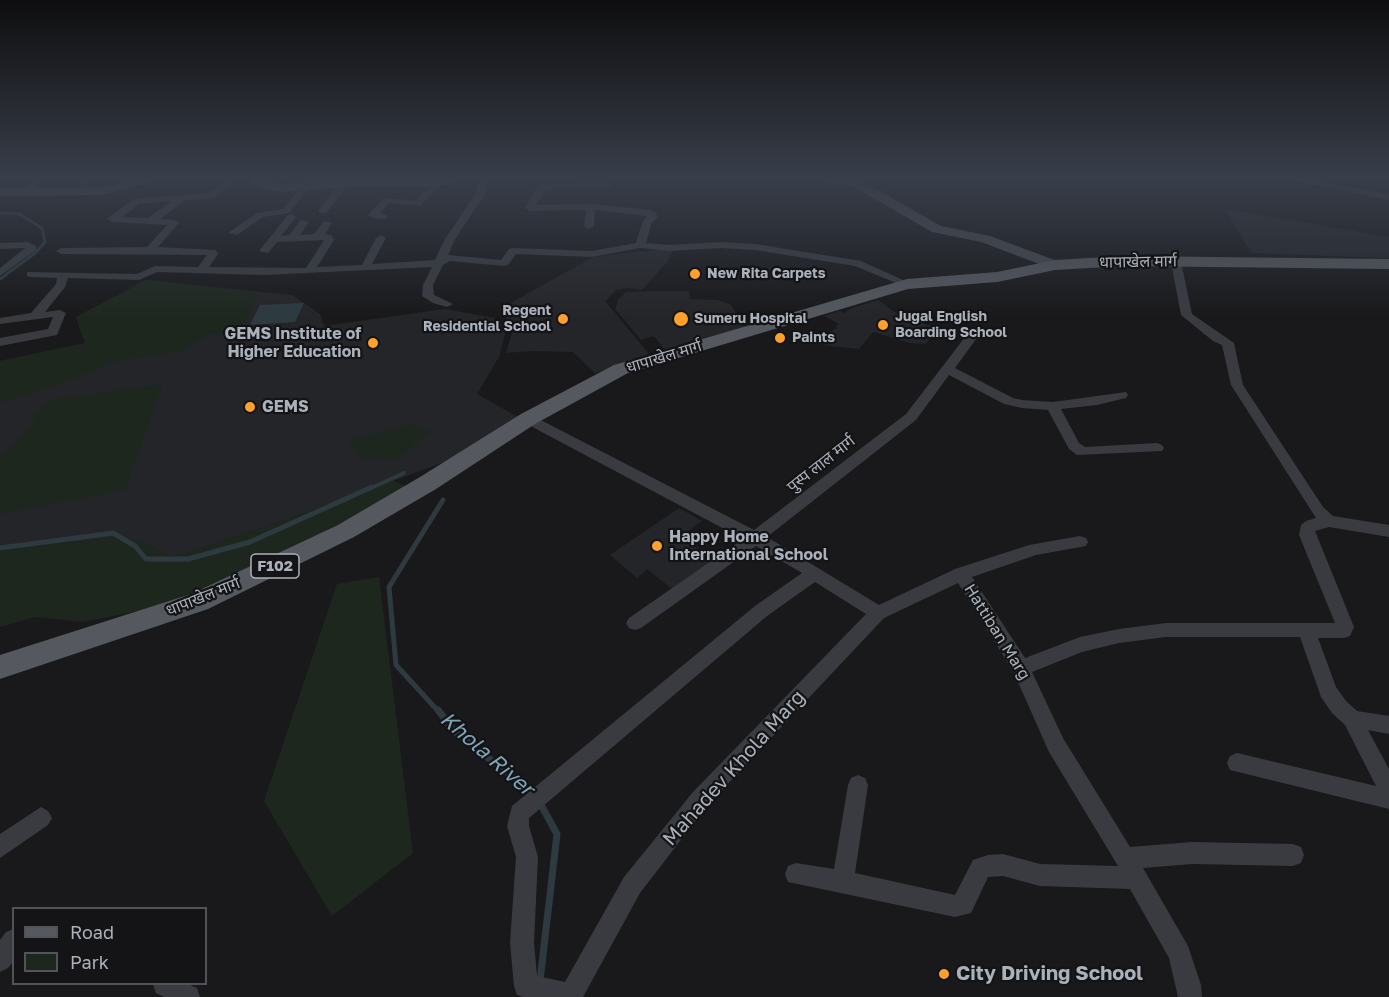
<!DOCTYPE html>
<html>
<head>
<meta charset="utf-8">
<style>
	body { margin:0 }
	#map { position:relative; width:1389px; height:997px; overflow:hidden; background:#19191b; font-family:"Golos Text",sans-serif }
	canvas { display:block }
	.legend { position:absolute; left:12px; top:907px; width:195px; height:78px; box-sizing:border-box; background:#141416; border:2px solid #505358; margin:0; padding:8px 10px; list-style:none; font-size:18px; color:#aab1bb }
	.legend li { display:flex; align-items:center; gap:12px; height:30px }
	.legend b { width:30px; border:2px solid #505358 }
</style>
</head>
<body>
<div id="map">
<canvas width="1389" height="997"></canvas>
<ul class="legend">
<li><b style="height:8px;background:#55595f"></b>Road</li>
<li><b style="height:16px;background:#1e271e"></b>Park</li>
</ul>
</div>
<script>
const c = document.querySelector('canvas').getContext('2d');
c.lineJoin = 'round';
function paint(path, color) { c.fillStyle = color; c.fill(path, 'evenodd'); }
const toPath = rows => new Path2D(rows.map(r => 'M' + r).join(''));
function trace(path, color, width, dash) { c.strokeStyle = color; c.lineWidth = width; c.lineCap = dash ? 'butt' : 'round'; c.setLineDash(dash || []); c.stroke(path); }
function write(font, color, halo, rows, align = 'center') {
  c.font = font + ' "Golos Text","Noto Sans Devanagari",sans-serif'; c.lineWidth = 4.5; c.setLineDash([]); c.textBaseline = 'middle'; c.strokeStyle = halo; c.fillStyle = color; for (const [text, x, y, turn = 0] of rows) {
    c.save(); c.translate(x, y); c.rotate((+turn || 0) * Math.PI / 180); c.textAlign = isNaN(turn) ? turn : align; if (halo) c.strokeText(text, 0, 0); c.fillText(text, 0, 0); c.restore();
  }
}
const built = toPath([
	[1225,209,1389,237,1389,258,1251,253],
	[654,250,673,250,667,262,642,290,628,288,616,290,605,301,651,356,595,373,573,352,532,351,506,353,513,329,500,309,593,257],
	[146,280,292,295,320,314,324,326,445,309,494,318,506,331,499,357,477,394,523,420,453,459,294,517,172,558,146,543,116,537,0,551,0,361,85,343,76,317],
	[655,291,689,291,690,299,718,300,731,305,745,328,667,353,654,336,641,340,615,309,618,300,626,292],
	[878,300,896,313,937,328,926,344,910,343,873,332,859,349,829,346,814,341,837,328,835,326,839,324,824,316,839,311,844,313,852,308],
	[679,508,702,521,680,537,719,562,676,592,647,569,637,578,610,555]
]);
const green = toPath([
	[146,280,260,293,239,333,208,334,183,351,114,361,58,385,0,402,0,361,85,343,76,317],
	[163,384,125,490,0,514,0,458,22,436,46,401],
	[413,424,430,432,398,459,360,458,349,440],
	[391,480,410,488,375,507,233,576,153,608,83,622,35,617,0,627,0,551,116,537,146,543,172,558,294,517],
	[379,577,413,853,332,916,264,801,337,584]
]);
const water = toPath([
	[304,303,295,322,250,325,260,305]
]);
const streamFar3 = toPath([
	[0,213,19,214,42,228,45,242,35,253,0,279]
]);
const streamFar2 = toPath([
	[369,489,404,473]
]);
const streamFar1 = toPath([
	[0,548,113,533,135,546,146,559,188,559,250,542,372,487],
	[439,712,396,665,389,587,443,500]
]);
const stream = toPath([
	[438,710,455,732,533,793],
	[540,803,557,834,540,981]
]);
const street = toPath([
	[33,179,42,179,31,193,25,193,23,191,33,179],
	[80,179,88,179,87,195,79,193,80,179],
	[228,179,239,179,213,198,185,200,160,219,174,220,179,223,158,247,216,250,218,254,209,267,306,268,324,240,277,242,268,253,259,251,288,215,291,214,296,217,281,236,289,235,301,220,309,222,300,235,314,234,324,221,332,223,325,234,331,235,334,240,317,267,362,265,376,238,381,235,386,238,372,264,435,260,445,239,476,193,480,179,489,179,486,193,455,239,448,255,501,260,509,249,513,248,592,251,636,243,643,221,647,216,595,210,594,226,589,229,584,226,586,210,530,211,525,208,538,186,542,184,609,182,612,183,612,187,547,189,536,205,591,204,650,210,656,213,658,218,652,222,646,243,669,245,721,242,755,244,861,261,912,284,907,287,903,286,855,266,755,250,721,248,669,251,640,248,592,257,516,254,508,265,504,266,450,261,443,265,433,285,434,295,453,304,447,307,433,303,422,296,423,285,432,267,264,275,157,272,139,280,68,278,65,287,45,312,60,310,66,313,57,335,0,346,0,338,48,329,53,317,0,324,0,318,31,313,56,284,57,278,31,277,27,276,27,272,137,274,155,266,198,267,207,255,61,254,56,251,61,248,147,247,167,225,112,222,107,219,109,217,134,199,208,193,228,179],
	[172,201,148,218,122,217,139,204,172,201],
	[310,179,320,179,308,189,289,213,263,217,237,235,228,233,257,213,283,209,302,185,310,179],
	[1284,179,1306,179,1389,194,1389,200,1284,179],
	[438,180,443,183,420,206,389,203,380,213,387,215,387,219,373,218,368,215,384,198,415,201,438,180],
	[341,181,349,183,326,213,320,213,318,211,341,181],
	[28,242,36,246,36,250,0,276,0,268,25,248,0,249,0,243,28,242],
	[1176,259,1181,262,1192,314,1234,343,1243,385,1323,507,1333,516,1389,525,1389,537,1329,527,1315,531,1354,627,1350,636,1344,638,1318,638,1336,687,1346,701,1357,711,1389,716,1389,734,1368,730,1389,769,1389,809,1230,770,1227,763,1230,756,1237,753,1376,786,1345,725,1332,713,1321,697,1300,637,1166,637,1119,643,1082,652,1032,672,1063,738,1130,847,1192,842,1293,844,1301,847,1304,855,1301,863,1293,866,1192,864,1143,868,1188,946,1201,985,1202,997,1178,997,1169,958,1130,889,1040,886,1003,876,988,877,971,913,955,917,788,882,785,874,788,866,796,863,834,869,848,785,851,778,858,775,865,778,868,785,855,873,955,895,973,860,988,855,1003,854,1040,864,1118,866,1049,752,1014,673,958,583,884,618,707,806,640,893,583,997,523,997,517,995,514,986,510,943,516,857,507,826,512,806,755,606,802,573,756,546,641,628,635,630,629,628,626,623,629,618,743,539,523,422,521,419,523,416,533,416,754,530,906,414,972,328,980,328,982,331,955,368,1013,398,1022,400,1053,402,1126,392,1128,395,1126,398,1097,405,1061,409,1079,443,1085,447,1157,443,1162,445,1164,448,1162,451,1077,455,1069,449,1048,410,1022,408,1004,404,949,375,916,420,767,537,879,605,955,569,1029,545,1080,536,1086,538,1088,542,1086,546,1036,555,972,577,1025,658,1080,637,1119,629,1166,623,1335,623,1299,535,1301,525,1306,521,1316,518,1231,385,1222,345,1213,341,1181,315,1171,262,1176,259],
	[815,582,866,614,693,792,624,877,565,982,537,976,534,943,538,857,529,826,529,818,767,616,815,582],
	[41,807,48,811,52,818,48,825,0,858,0,834,41,807],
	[14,929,14,961,8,968,0,972,0,940,6,932,14,929],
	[153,984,188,984,197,988,200,997,164,997,156,993,153,984]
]);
const secondary = toPath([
	[137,179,163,179,102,195,0,196,0,188,102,187,137,179],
	[246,179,264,179,282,184,341,179,464,179,438,187,344,187,282,192,264,189,246,179],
	[820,179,855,179,864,182,941,226,990,236,1060,262,1062,265,1055,269,1050,268,981,242,932,232,856,188,843,184,826,183,820,179]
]);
const primary = toPath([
	[1124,256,1389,259,1389,269,1124,266,1055,270,997,282,908,289,628,373,535,424,436,489,354,537,208,609,0,679,0,655,191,594,238,572,338,525,420,477,521,414,614,365,907,279,997,272,1055,260,1124,256]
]);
const markers = [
	[695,274,6,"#fda02e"],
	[563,319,6,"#fda02e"],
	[681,319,8,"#fda02e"],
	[883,325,6,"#fda02e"],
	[780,338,6,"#fda02e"],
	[373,343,6,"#fda02e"],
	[250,407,6,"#fda02e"],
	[657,546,6,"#fda02e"],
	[944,974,6,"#fda02e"]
];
const farPoinames = [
	["New Rita Carpets",707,274],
	["Regent",551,311,"right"],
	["Residential School",551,327,"right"],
	["Jugal English",895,317],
	["Boarding School",895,333],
	["Sumeru Hospital",694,319],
	["Paints",792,338]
];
const shields = [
	[275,566,48]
];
const shieldNames = [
	["F102",275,566]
];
const streetNames = [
	["धापाखेल मार्ग",1138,262,-1],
	["धापाखेल मार्ग",664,357,-17],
	["पुस्प लाल मार्ग",821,464,-38],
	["धापाखेल मार्ग",203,597,-22],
	["Hattiban Marg",997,632,58]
];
const poiNames = [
	["GEMS Institute of",361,334,"right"],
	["Higher Education",361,352,"right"],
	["GEMS",262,407],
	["Happy Home",669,537],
	["International School",669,555]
];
const nearStreetnames = [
	["Mahadev Khola Marg",734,768,-48]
];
const nearPoinames = [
	["City Driving School",956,974]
];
const nearWaternames = [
	["Khola River",487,754,41]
];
paint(built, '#242528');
paint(green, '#1e271e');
paint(water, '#2d3a40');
trace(streamFar3, '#2d3a40', 3);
trace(streamFar2, '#2d3a40', 4);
trace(streamFar1, '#2d3a40', 5);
trace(stream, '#2d3a40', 7);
paint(street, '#393b40');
paint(secondary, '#474a50');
paint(primary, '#55595f');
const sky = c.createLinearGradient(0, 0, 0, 319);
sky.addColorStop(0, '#0e0e0f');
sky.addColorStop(0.56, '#383e4a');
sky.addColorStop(1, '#383e4a00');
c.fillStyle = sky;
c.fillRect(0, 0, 1389, 319);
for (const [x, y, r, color] of markers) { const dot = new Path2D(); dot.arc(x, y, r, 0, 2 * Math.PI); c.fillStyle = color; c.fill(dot); trace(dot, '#141416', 2); }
write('bold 14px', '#aab1bb', '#141416', farPoinames, 'left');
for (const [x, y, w] of shields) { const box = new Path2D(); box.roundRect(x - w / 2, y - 12, w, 24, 4.5); c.fillStyle = '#141416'; c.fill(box); trace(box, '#aab1bb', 1.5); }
write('bold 15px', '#aab1bb', null, shieldNames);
write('16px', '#aab1bb', '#141416', streetNames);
write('bold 16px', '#aab1bb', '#141416', poiNames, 'left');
write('20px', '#aab1bb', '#141416', nearStreetnames);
write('bold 20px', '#aab1bb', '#141416', nearPoinames, 'left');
write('italic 21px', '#7fa4b8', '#141416', nearWaternames);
</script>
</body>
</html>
